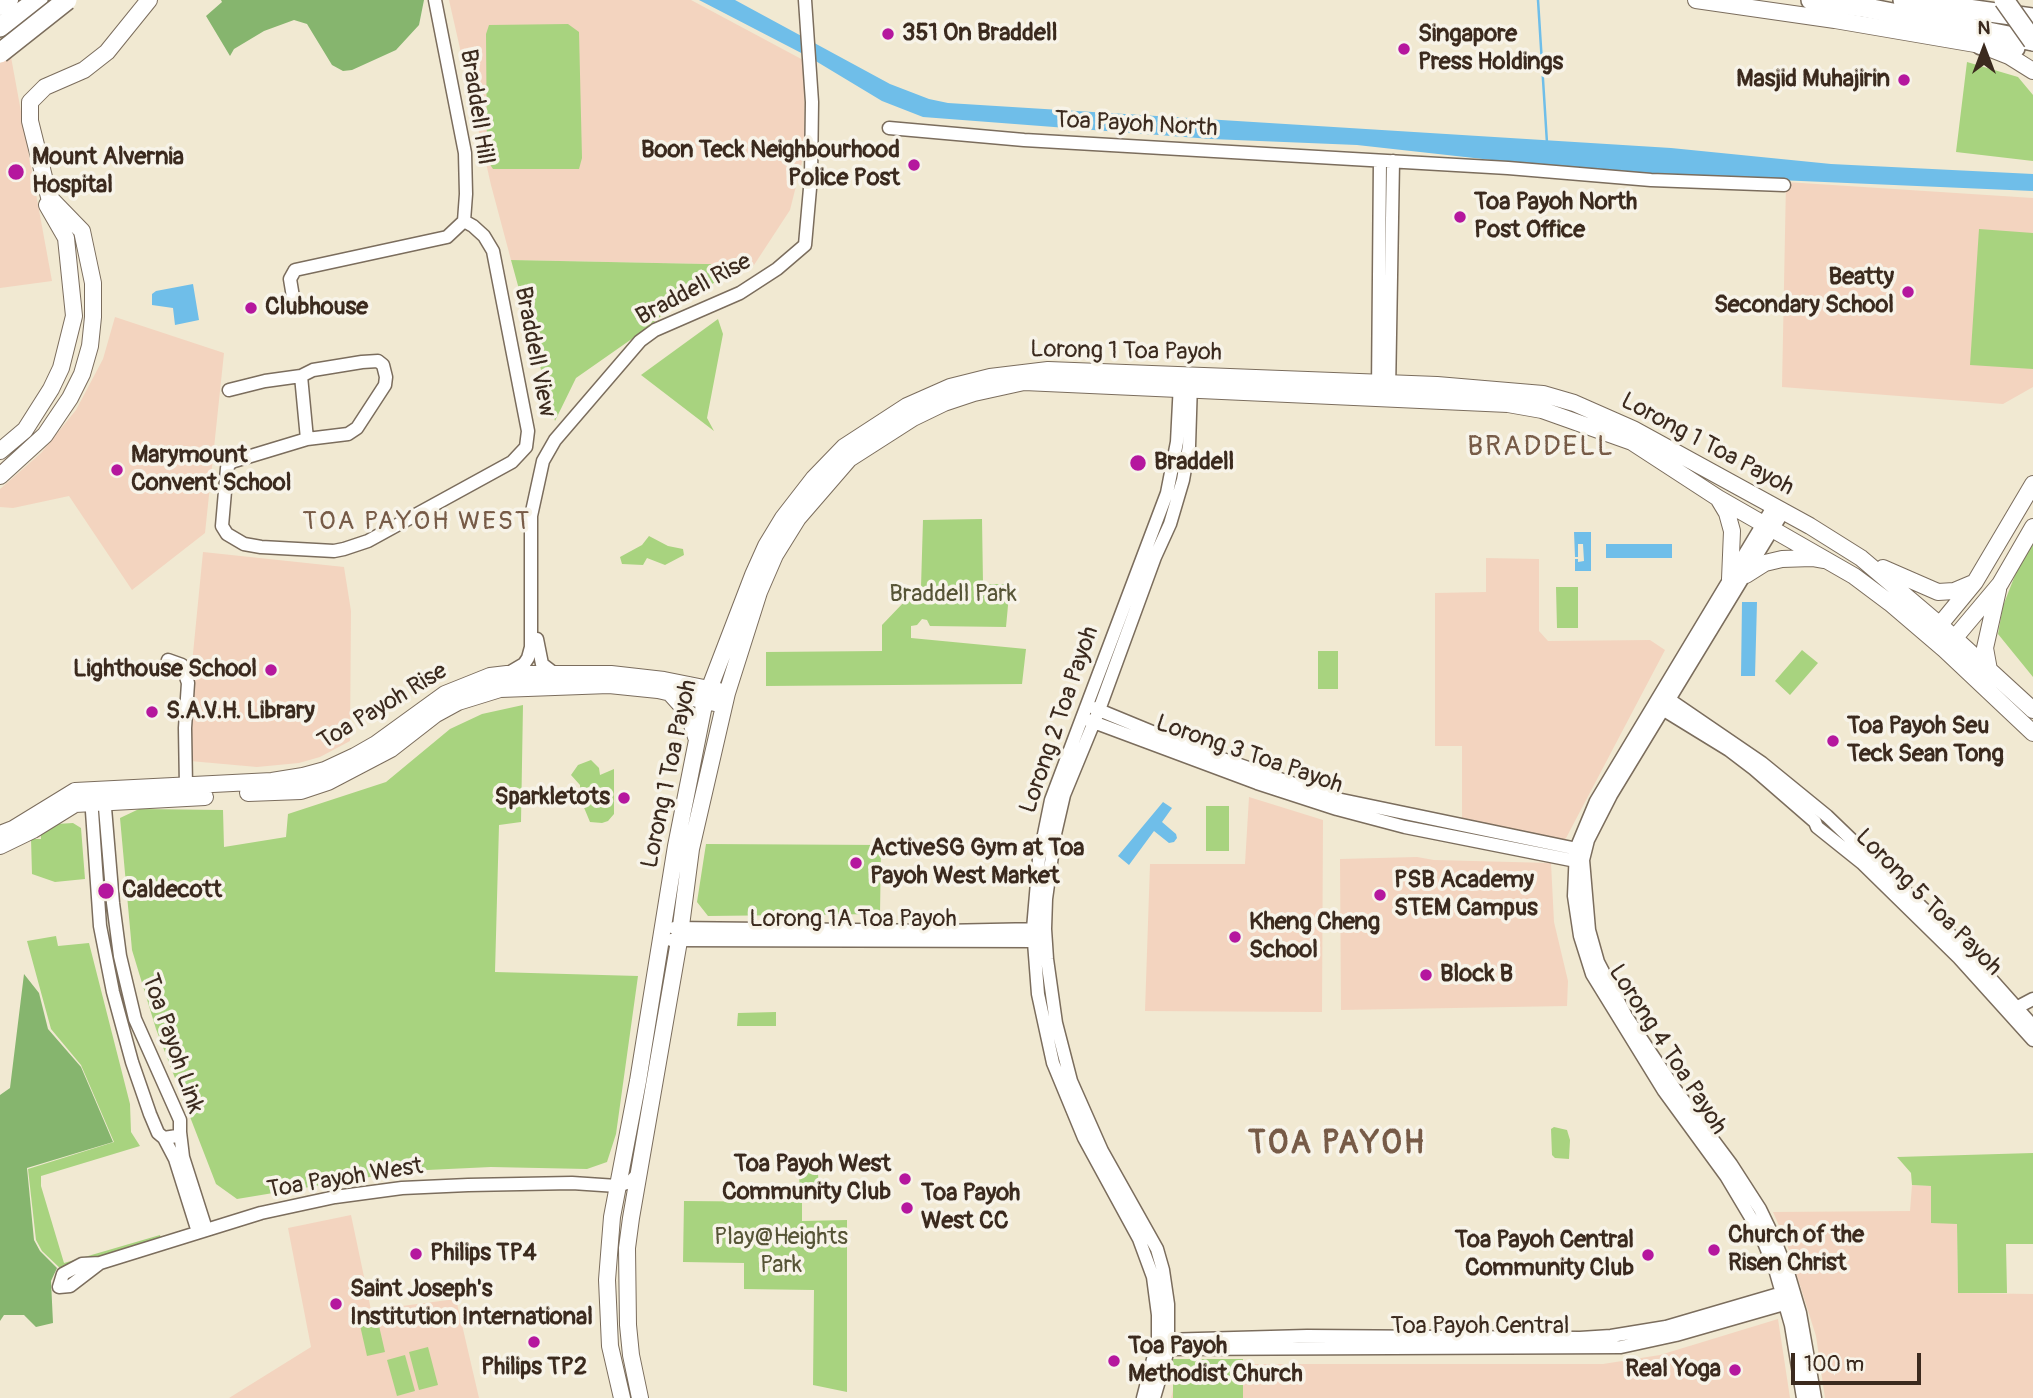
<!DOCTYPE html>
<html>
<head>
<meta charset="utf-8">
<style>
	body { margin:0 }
	#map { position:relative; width:2033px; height:1398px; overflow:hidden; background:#f1e9d2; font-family:Pangolin,sans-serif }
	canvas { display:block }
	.north { position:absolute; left:1949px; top:14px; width:70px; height:70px; -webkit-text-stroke:5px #f7f3e8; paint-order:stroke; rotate:0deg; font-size:19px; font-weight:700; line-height:28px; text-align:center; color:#3b2a1e }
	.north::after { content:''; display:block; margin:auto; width:24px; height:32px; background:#3b2a1e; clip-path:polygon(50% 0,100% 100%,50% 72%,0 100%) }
	.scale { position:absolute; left:1791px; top:1353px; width:130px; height:32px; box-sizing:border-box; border:4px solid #3b2a1e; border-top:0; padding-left:9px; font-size:21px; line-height:24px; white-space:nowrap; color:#3b2a1e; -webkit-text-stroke:5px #f7f3e8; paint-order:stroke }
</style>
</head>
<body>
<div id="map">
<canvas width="2033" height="1398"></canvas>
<div class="north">N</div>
<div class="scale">100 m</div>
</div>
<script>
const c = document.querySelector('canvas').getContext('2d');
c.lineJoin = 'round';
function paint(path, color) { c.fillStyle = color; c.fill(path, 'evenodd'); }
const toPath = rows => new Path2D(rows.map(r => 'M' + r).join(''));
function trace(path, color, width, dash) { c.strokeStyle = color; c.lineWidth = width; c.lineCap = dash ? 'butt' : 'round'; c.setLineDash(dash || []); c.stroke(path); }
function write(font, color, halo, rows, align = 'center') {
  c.font = font + ' Pangolin,sans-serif'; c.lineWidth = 7; c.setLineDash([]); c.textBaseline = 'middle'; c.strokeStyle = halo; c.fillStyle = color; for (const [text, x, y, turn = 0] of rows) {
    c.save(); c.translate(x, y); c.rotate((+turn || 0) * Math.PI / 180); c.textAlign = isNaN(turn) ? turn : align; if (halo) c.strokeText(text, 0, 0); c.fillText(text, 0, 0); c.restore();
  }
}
const built = toPath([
	[449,0,691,0,805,61,804,154,790,210,754,265,511,260,491,185],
	[11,57,52,281,0,288,0,63],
	[1786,182,2033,198,2033,387,2003,404,1782,387],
	[115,317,224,353,205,533,132,590,69,496,13,508,0,507,0,489,41,453,76,410,103,359],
	[203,552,344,567,351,611,350,741,320,757,299,763,257,767,190,761,190,684],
	[1486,558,1539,559,1539,631,1548,641,1650,640,1665,650,1565,840,1462,822,1462,746,1435,746,1435,593,1486,592],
	[1249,797,1323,820,1322,1012,1145,1011,1150,864,1245,864],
	[1417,857,1434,860,1551,863,1554,922,1568,981,1567,1006,1341,1010,1340,859],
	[1912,1185,1931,1186,1957,1223,1958,1293,2033,1294,2033,1398,1825,1398,1816,1336,1787,1244,1773,1212,1910,1211],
	[351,1215,371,1310,456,1299,479,1398,229,1398,311,1347,288,1228],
	[1778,1319,1790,1398,1171,1398,1177,1375,1191,1364,1603,1364,1660,1355]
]);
const green = toPath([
	[568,24,579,32,582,158,579,169,493,169,487,160,486,34,489,25],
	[1967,62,2018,77,2033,95,2033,161,1956,152],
	[1979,229,2033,233,2033,369,1970,365],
	[511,260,754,265,683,297,646,329,576,378,555,421],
	[718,319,723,334,707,418,714,431,641,375],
	[982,519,983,584,1010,584,1006,627,930,626,927,620,922,619,917,625,911,626,911,638,1026,649,1022,684,766,686,766,652,882,651,882,625,904,602,890,587,921,587,923,520],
	[649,536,668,546,683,549,684,555,665,565,647,558,643,565,622,564,620,557,642,545],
	[2033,540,2033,677,1998,634,2003,606,2019,565],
	[1556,587,1578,587,1578,628,1557,628],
	[1802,650,1818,663,1790,695,1775,681],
	[1318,651,1338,651,1338,689,1318,689],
	[523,705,521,822,499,825,495,972,638,976,616,1134,607,1162,587,1169,491,1167,406,1171,237,1199,216,1184,156,1029,132,950,120,818,139,809,223,810,224,847,286,837,288,814,386,782,450,729,482,714],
	[591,760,599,768,600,775,614,769,614,814,608,821,602,823,590,822,580,798,580,785,571,775,578,765],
	[1206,806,1229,806,1229,851,1206,851],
	[73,823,81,828,85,879,55,882,32,874,31,839,41,839,40,825],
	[706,844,881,845,880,914,708,916,697,902],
	[56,936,58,946,89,943,130,1104,131,1132,140,1146,41,1176,41,1186,64,1263,160,1235,161,1241,63,1271,42,1251,36,1240,28,1169,114,1142,81,1065,51,1029,27,941],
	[776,1012,776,1026,737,1026,738,1013],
	[1554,1127,1567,1130,1570,1140,1569,1159,1555,1158,1552,1155,1551,1129],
	[2033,1153,2033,1244,2006,1244,2007,1293,1958,1293,1957,1224,1931,1223,1931,1186,1912,1185,1911,1173,1897,1157],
	[799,1172,818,1172,819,1199,800,1200],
	[684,1201,802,1202,802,1221,847,1220,847,1392,813,1385,814,1290,744,1289,744,1263,683,1262],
	[377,1317,385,1352,367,1356,359,1321],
	[428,1347,438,1385,419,1390,409,1352],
	[405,1355,415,1391,397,1396,387,1360],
	[1173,1359,1243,1359,1243,1398,1173,1398]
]);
const forest = toPath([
	[221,0,424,0,419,25,396,50,352,70,343,71,332,65,307,24,294,20,264,31,234,49,230,56,206,16,222,2],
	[24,974,39,993,48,1029,81,1067,113,1142,27,1168,34,1240,40,1251,57,1268,51,1281,53,1323,36,1327,24,1315,4,1315,0,1321,0,1095,10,1088]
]);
const water = toPath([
	[699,0,735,0,890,84,929,99,948,103,1671,148,1831,164,2033,174,2033,191,1662,175,1519,163,1357,145,1211,139,923,117,882,101,809,57],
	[193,284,199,320,175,325,173,308,152,305,152,294,156,291],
	[1591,532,1591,571,1575,571,1575,559,1578,559,1578,562,1584,561,1583,544,1578,544,1578,557,1575,557,1574,532],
	[1606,544,1672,544,1672,558,1606,558],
	[1742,602,1757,602,1755,676,1741,676],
	[1163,802,1172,808,1162,822,1176,834,1177,838,1174,842,1169,843,1154,831,1129,865,1118,856]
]);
const stream = toPath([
	[1538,0,1547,143]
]);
const minor = toPath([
	[889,128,1024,140,1508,168,1651,180,1784,185],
	[295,309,290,279,295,270,447,237,464,221,466,194,465,153,435,0],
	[229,390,265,381,301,376],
	[1378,391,1380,161],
	[1389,392,1393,161],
	[307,439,301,376,313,370,362,362,378,361,383,365,386,377,385,385,357,428,348,434,307,439,231,462,227,468,222,526,227,534,244,544,261,547,334,551,344,549,368,541,512,462,526,447,528,431,493,251,484,236,473,226,464,221],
	[1773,507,1596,801,1576,849,1574,896,1580,936,1592,974,1664,1091,1726,1176,1760,1233,1775,1269,1791,1325,1803,1398],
	[1783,512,1611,795,1588,840,1583,860,1589,930,1598,962,1626,1016,1675,1089,1731,1164,1760,1209,1773,1236,1789,1276,1800,1313,1815,1398],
	[537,639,542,664,555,674],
	[168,660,182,665,188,683,185,728,186,787],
	[507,674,524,664,528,658,531,647,531,516,543,461,555,440,640,341,655,330,740,293,777,269,805,245,811,177,812,102,805,0],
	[1664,696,1762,763,1827,816,1959,943,2033,1026],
	[1659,707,1729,750,1754,769,1815,822,1817,827,1862,863,1959,958,2033,1040],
	[1094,708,1191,748,1337,799,1582,850],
	[1088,720,1257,783,1337,809,1405,827,1581,862],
	[104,796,113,903,120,956,135,1019,180,1120,180,1132,177,1136,164,1138],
	[91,797,100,926,113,992,132,1062,150,1114,158,1133,164,1138,175,1159,198,1232],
	[674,928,942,931,1040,929],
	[671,940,1038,941],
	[2016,1008,2033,999],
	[180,1132,183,1157,206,1229],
	[100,1263,70,1286,59,1287,63,1274,82,1264,100,1263,261,1213,335,1197,402,1188,468,1185,572,1183,617,1186,630,1182,639,1173],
	[1162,1340,1307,1336,1580,1338,1611,1336,1666,1327,1789,1291],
	[1161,1349,1621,1347,1676,1335,1791,1302],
	[1143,1398,1158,1340,1158,1315,1153,1277,1139,1239,1084,1138,1053,1063,1038,994,1033,929,1039,859,1051,800,1167,493,1177,442,1180,383],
	[1154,1398,1168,1350,1168,1304,1163,1270,1157,1249,1102,1151,1071,1081,1056,1023,1047,959,1045,929,1046,899,1055,834,1064,795,1099,710,1155,557,1170,524,1183,480,1189,446,1191,382]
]);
const major = toPath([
	[1696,0,1835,20,1981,45,2009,56,2033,71],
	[0,7,10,0],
	[0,451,25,430,51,389,61,368,74,316,66,238,47,205],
	[0,476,45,435,70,398,82,374,90,346,93,317,93,283,82,231,49,197,30,121,30,102,45,87,84,70,107,52,149,0],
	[1718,498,1727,513,1732,531,1730,579],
	[1883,568,1938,592,1954,591,1973,583],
	[1746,575,1765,563,1782,559,1812,558,1823,560],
	[1933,633,1975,582,2033,484],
	[1947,647,2000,584,2033,527],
	[1989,670,1985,648,1998,590],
	[669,692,688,713,696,737],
	[248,793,301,791,328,782,391,749,436,714,458,702,500,689,609,685,658,690,715,703],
	[0,834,13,829,75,791,272,781,303,776,325,770,355,756,376,744,445,694,490,676,507,674,611,674,664,680,719,691],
	[0,846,33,830,75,804,205,797],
	[622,1398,610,1346,607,1280,612,1217,638,1081,676,846,705,700,753,575,766,546,783,518,814,478,844,447,907,406,950,387,990,377,1048,370,1437,385,1543,394,1574,403,1633,429,1810,526,1861,558,1940,625,2033,710],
	[640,1398,631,1355,628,1325,627,1248,631,1218,679,941,691,849,727,693,759,592,775,555,798,518,849,459,913,418,944,403,974,393,1024,382,1508,404,1542,410,1632,442,1718,498,1854,576,1890,603,1945,650,2033,733]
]);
const highway = toPath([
	[1811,0,1862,7,2033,41],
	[1903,0,2033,18],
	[0,27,38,0],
	[1981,45,2015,48]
]);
const highwayBridge = toPath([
	[2004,0,2033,41],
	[0,53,67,0]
]);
const markers = [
	[888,34,7,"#b5179e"],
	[1404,49,7,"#b5179e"],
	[1904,80,7,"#b5179e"],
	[914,165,7,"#b5179e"],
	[16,172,9,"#b5179e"],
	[1460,217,7,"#b5179e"],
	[1908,292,7,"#b5179e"],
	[251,308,7,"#b5179e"],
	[1138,463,9,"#b5179e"],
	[117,470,7,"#b5179e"],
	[271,670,7,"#b5179e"],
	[152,712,7,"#b5179e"],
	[1833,741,7,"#b5179e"],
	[624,798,7,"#b5179e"],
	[856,863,7,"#b5179e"],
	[106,891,9,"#b5179e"],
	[1380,895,7,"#b5179e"],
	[1235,937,7,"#b5179e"],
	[1426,975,7,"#b5179e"],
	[905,1179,7,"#b5179e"],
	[907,1208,7,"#b5179e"],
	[1714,1250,7,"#b5179e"],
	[416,1254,7,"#b5179e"],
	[1648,1255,7,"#b5179e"],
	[336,1304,7,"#b5179e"],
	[534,1342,7,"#b5179e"],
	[1114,1361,7,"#b5179e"],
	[1735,1370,7,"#b5179e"]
];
const poiNames = [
	["351 On Braddell",902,34],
	["Singapore",1418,35],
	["Press Holdings",1418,63],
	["Masjid Muhajirin",1890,80,"right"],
	["Boon Teck Neighbourhood",900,151,"right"],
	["Police Post",900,179,"right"],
	["Mount Alvernia",32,158],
	["Hospital",32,186],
	["Toa Payoh North",1474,203],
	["Post Office",1474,231],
	["Beatty",1894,278,"right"],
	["Secondary School",1894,306,"right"],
	["Clubhouse",265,308],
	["Marymount",131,456],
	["Convent School",131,484],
	["Braddell",1154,463],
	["Lighthouse School",257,670,"right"],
	["S.A.V.H. Library",166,712],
	["Toa Payoh Seu",1847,727],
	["Teck Sean Tong",1847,755],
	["Sparkletots",610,798,"right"],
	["ActiveSG Gym at Toa",870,849],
	["Payoh West Market",870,877],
	["PSB Academy",1394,881],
	["STEM Campus",1394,909],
	["Caldecott",122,891],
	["Kheng Cheng",1249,923],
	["School",1249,951],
	["Block B",1440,975],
	["Toa Payoh West",891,1165,"right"],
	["Community Club",891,1193,"right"],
	["Toa Payoh",921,1194],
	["West CC",921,1222],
	["Church of the",1728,1236],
	["Risen Christ",1728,1264],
	["Toa Payoh Central",1634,1241,"right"],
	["Community Club",1634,1269,"right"],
	["Philips TP4",430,1254],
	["Saint Joseph's",350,1290],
	["Institution International",350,1318],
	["Toa Payoh",1128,1347],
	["Methodist Church",1128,1375],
	["Philips TP2",534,1368,"center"],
	["Real Yoga",1721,1370,"right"]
];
const streetNames = [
	["Braddell Hill",476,107,81],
	["Toa Payoh North",1136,125,3],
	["Braddell Rise",694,290,-28],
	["Braddell View",534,352,79],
	["Lorong 1 Toa Payoh",1126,352,1],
	["Lorong 1 Toa Payoh",1707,445,28],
	["Toa Payoh Rise",383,707,-31],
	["Lorong 2 Toa Payoh",1060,720,-71],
	["Lorong 3 Toa Payoh",1249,755,19],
	["Lorong 1 Toa Payoh",670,774,-78],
	["Lorong 5 Toa Payoh",1928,903,45],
	["Lorong 1A Toa Payoh",853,920],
	["Toa Payoh Link",172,1044,71],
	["Lorong 4 Toa Payoh",1667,1050,57],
	["Toa Payoh West",345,1179,-9],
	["Toa Payoh Central",1480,1327]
];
const parkNames = [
	["Braddell Park",953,595],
	["Play@Heights",781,1238],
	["Park",781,1266]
];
const neighbourhoodNames = [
	["TOA PAYOH WEST",417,522]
];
const quarterNames = [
	["BRADDELL",1541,448]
];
const districtNames = [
	["TOA PAYOH",1337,1145]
];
paint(built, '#f3d4bf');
paint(green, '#a8d37f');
paint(forest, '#86b56e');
paint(water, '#6fbee9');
trace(stream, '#6fbee9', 2.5);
trace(minor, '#7b6d5d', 15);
trace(major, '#7b6d5d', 18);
trace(highway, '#7b6d5d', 22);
trace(minor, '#fff', 12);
trace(major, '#fff', 16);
trace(highway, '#fff', 19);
trace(highwayBridge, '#7b6d5d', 22, []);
trace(highwayBridge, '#fff', 19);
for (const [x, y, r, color] of markers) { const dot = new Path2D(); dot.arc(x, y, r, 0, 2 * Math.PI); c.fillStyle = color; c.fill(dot); trace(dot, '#f7f3e8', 2.5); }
write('bold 24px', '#3b2a1e', '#f7f3e8', poiNames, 'left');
write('24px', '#3b2a1e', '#f7f3e8', streetNames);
write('24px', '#565436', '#f7f3e8', parkNames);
c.letterSpacing = '2px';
write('26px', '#775b47', '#f7f3e8', neighbourhoodNames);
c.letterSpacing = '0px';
c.letterSpacing = '2px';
write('28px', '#775b47', '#f7f3e8', quarterNames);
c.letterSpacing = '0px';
c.letterSpacing = '2px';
write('bold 32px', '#775b47', '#f7f3e8', districtNames);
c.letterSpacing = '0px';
</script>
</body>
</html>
